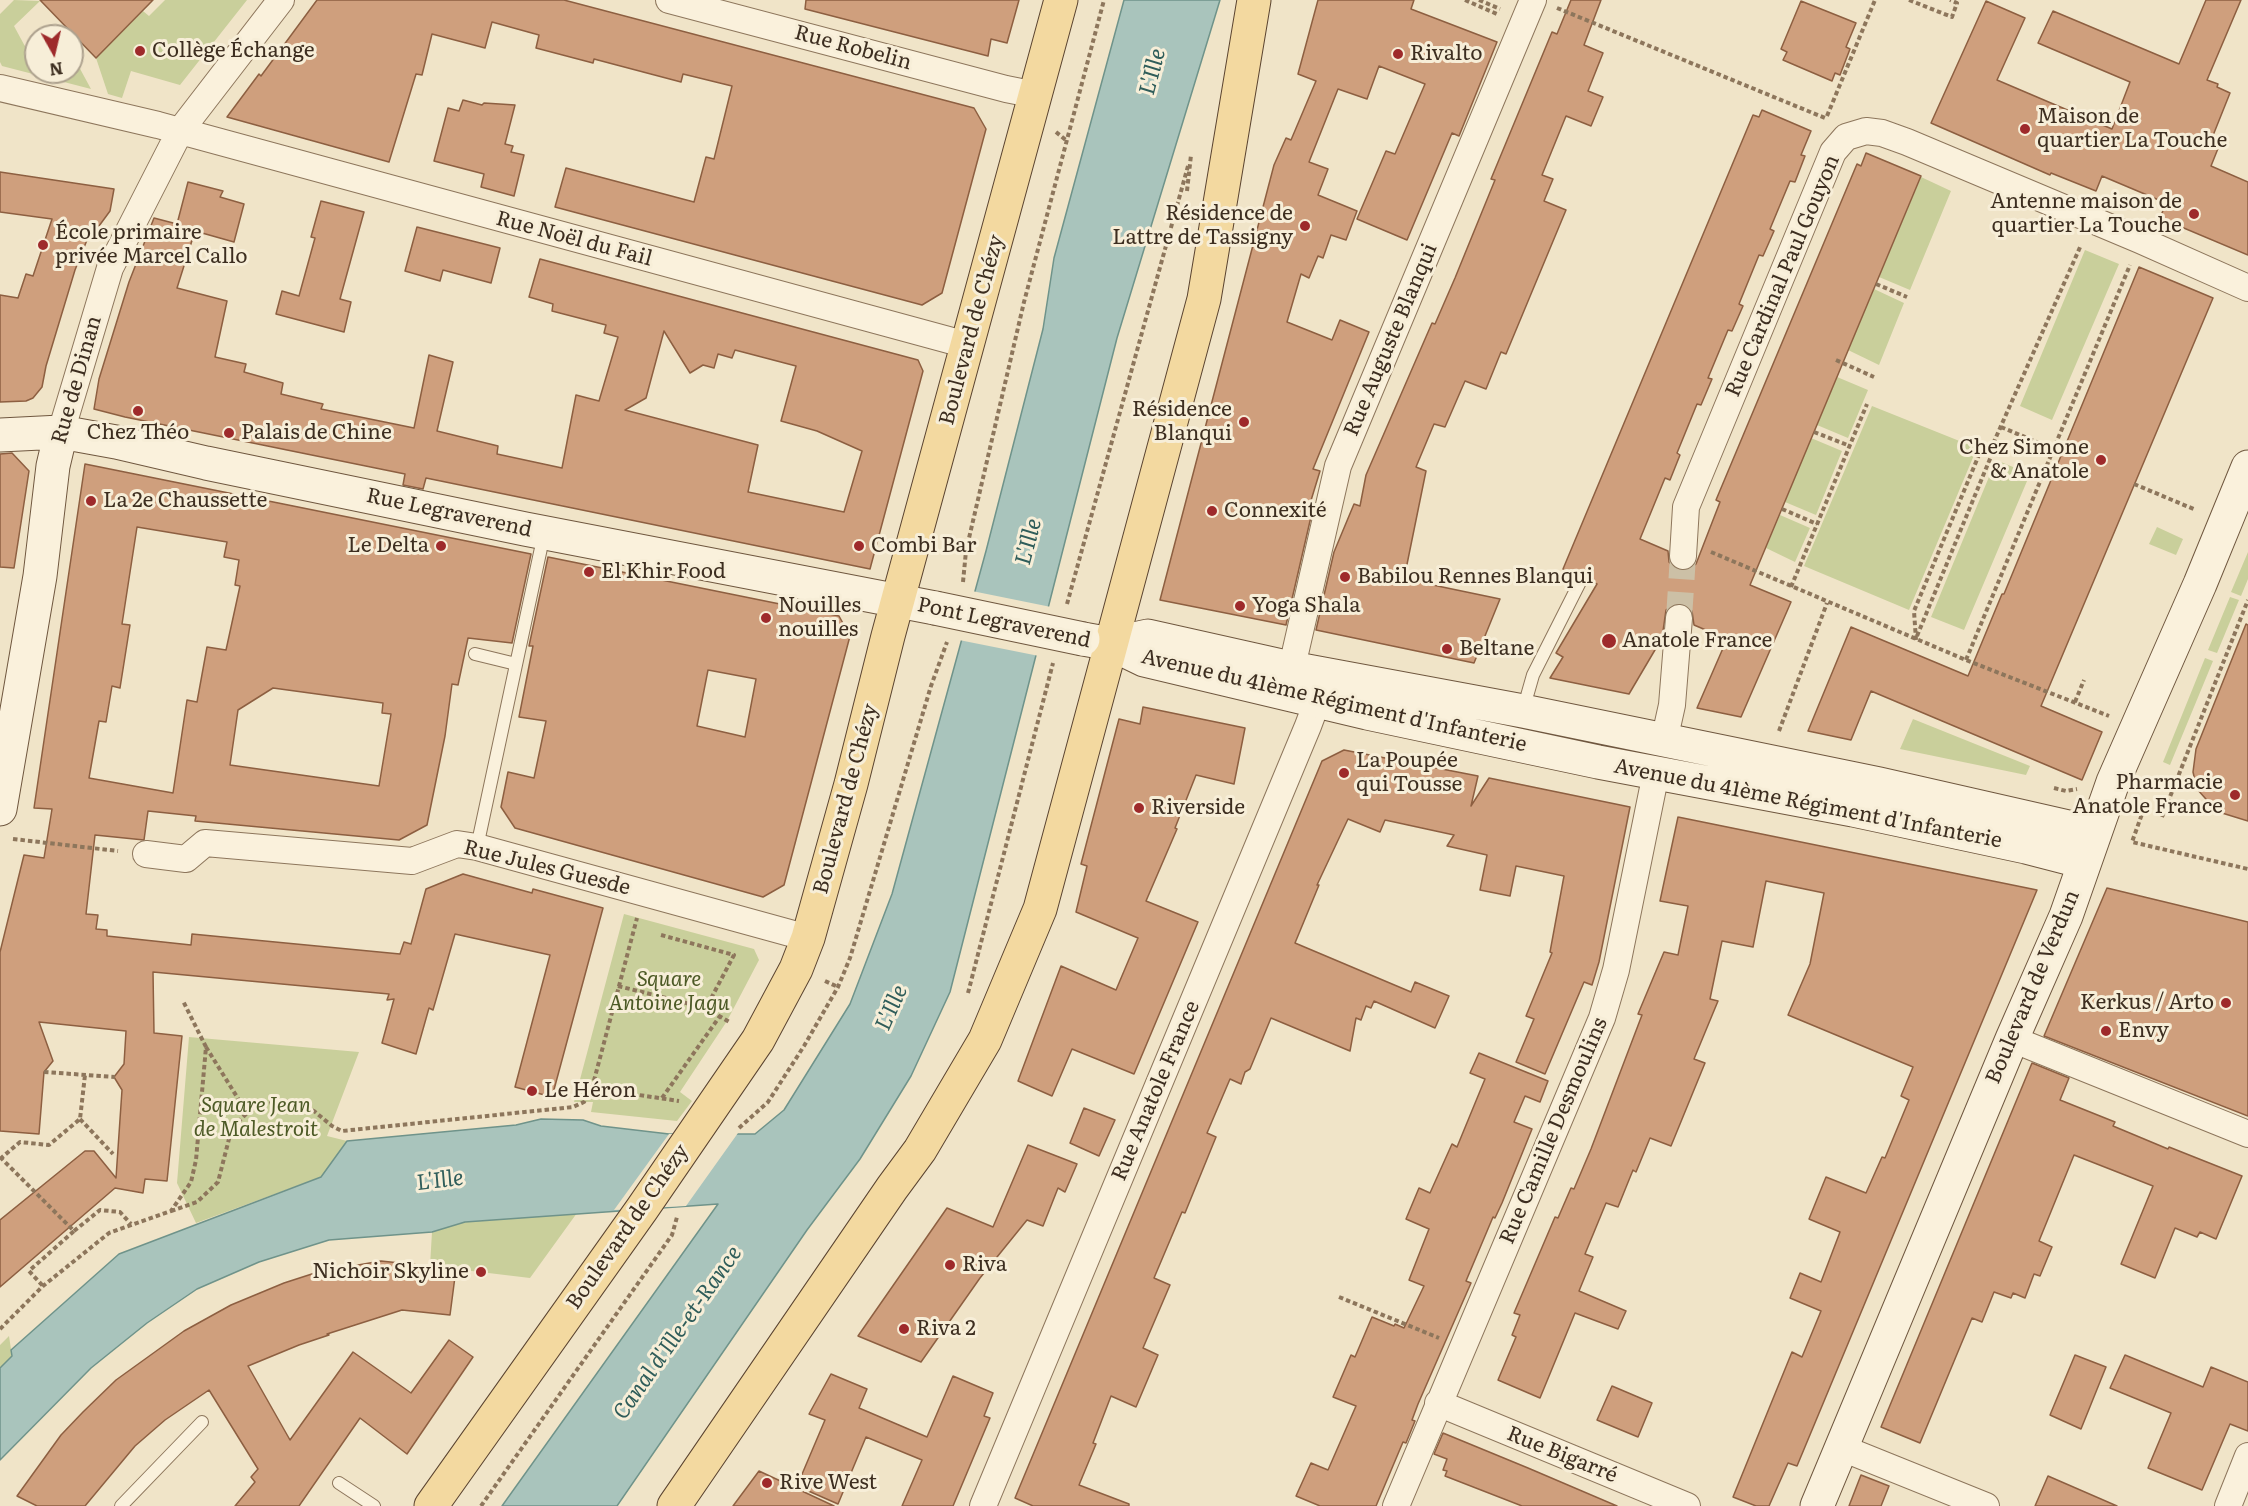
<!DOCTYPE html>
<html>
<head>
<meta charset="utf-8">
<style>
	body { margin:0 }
	#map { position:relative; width:2248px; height:1506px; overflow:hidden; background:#f0e4c8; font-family:Literata,serif }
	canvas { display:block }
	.north { position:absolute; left:24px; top:24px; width:60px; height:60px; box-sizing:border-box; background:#f7eed8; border:2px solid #ada18e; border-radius:50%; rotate:172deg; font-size:16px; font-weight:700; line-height:24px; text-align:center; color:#3d2e20 }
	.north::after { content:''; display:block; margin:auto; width:21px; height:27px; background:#9e2a2b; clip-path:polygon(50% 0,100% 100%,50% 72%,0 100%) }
</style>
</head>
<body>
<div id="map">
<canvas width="2248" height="1506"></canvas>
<div class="north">N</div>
</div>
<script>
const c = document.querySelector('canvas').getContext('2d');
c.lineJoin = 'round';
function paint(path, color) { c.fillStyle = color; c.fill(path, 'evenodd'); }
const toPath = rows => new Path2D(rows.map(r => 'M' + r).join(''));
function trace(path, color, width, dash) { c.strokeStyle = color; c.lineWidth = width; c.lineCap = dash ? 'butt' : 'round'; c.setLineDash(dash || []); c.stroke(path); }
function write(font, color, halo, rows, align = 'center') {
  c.font = font + ' Literata,serif'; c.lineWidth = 6; c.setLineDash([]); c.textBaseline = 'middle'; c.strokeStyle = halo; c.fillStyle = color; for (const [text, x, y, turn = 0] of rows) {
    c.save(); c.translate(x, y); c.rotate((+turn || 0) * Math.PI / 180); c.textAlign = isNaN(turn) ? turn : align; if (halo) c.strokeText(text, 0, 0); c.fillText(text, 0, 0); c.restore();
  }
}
const green = toPath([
	[14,0,40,1,14,26,27,50,36,47,36,72,72,72,72,54,91,89,2,66,0,62,0,14],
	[165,0,247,0,180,85,131,71,122,98,108,94,96,58,143,11,149,16],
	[1921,177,1951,191,1910,290,1879,277],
	[2085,250,2119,264,2052,420,2020,406],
	[1874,289,1904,303,1879,365,1848,350],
	[1837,377,1868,390,1848,438,1817,425],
	[1872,406,1977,448,1909,610,1804,566],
	[1811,438,1842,451,1816,515,1785,502],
	[1996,460,2030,474,1964,630,1931,617],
	[1780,515,1810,528,1795,562,1766,548],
	[2157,527,2183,539,2176,555,2149,544],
	[2248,552,2248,579,2241,596,2231,592],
	[2230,597,2239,600,2217,653,2208,650],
	[2205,658,2213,661,2170,765,2163,762],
	[1913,719,2030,766,2026,775,1900,749],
	[624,914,754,949,759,960,727,1021,680,1092,692,1101,677,1121,591,1112,593,1102,574,1102],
	[189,1037,359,1052,327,1136,347,1141,321,1177,196,1223,177,1183],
	[577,1213,530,1278,430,1266,432,1232,465,1222],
	[9,1336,12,1356,0,1368,0,1345]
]);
const water = toPath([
	[1124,0,1220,0,1117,338,950,992,911,1076,860,1159,807,1230,617,1506,502,1506,718,1204,465,1222,432,1232,329,1240,259,1262,197,1289,147,1323,91,1368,0,1460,0,1368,12,1356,11,1350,119,1254,321,1177,347,1141,516,1125,541,1119,583,1120,601,1126,669,1134,755,1134,784,1110,850,1004,892,894,986,551,1043,329,1054,258,1124,0]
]);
const pier = toPath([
	[972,591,1051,607,1039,656,959,640],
	[694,1133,738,1133,686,1206,614,1210,669,1134]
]);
const building = toPath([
	[40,0,153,0,96,58,40,0],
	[317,0,564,0,974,108,986,129,942,293,922,305,555,207,566,168,694,202,706,157,714,159,732,86,683,74,681,82,594,59,593,63,536,48,539,35,492,22,485,48,432,34,422,75,416,74,389,162,227,117,259,74,261,76,317,0],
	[806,0,1019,0,1007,43,991,39,988,56,805,9,806,0],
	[1318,0,1414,0,1411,9,1497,42,1459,136,1452,133,1407,240,1357,219,1386,151,1395,154,1425,84,1379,66,1367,99,1338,89,1309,162,1328,169,1318,195,1357,211,1346,240,1331,235,1323,258,1318,256,1309,278,1301,274,1287,322,1332,340,1340,320,1369,332,1313,469,1320,471,1309,507,1313,508,1286,625,1160,600,1274,165,1286,138,1291,140,1316,81,1298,74,1318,0],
	[1571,0,1601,0,1584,45,1603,53,1588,91,1603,97,1591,126,1566,116,1542,175,1553,179,1544,201,1566,210,1506,354,1501,352,1486,389,1465,381,1445,427,1434,424,1416,467,1426,471,1404,579,1500,599,1474,663,1316,630,1334,552,1354,504,1360,506,1366,475,1432,323,1435,324,1455,278,1495,180,1491,179,1552,32,1557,34,1571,0],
	[2206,0,2241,0,2207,80,2218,84,2217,87,2230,93,2212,138,2221,141,2211,166,2248,182,2248,255,2160,218,2166,203,2102,176,2096,191,2051,173,2050,175,1931,123,1986,1,2025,18,1997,80,2112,129,2130,82,2038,43,2053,11,2179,64,2206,0],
	[1801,1,1856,23,1846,47,1850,49,1840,75,1835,73,1832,81,1783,60,1787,52,1781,49,1801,1],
	[463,100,482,105,484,103,515,105,505,144,513,146,511,152,524,155,514,196,481,187,484,174,434,161,448,108,459,111,463,100],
	[1762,110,1811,131,1801,155,1805,156,1795,182,1790,181,1770,229,1774,231,1763,256,1759,255,1739,304,1743,306,1732,331,1728,330,1708,378,1712,379,1701,405,1697,404,1677,453,1680,455,1670,480,1665,478,1640,539,1668,551,1669,562,1675,569,1683,571,1689,570,1696,564,1720,502,1716,500,1857,164,1861,166,1866,153,1921,176,1750,585,1791,602,1741,717,1697,708,1727,639,1694,625,1692,611,1688,606,1681,603,1672,605,1666,610,1662,638,1629,694,1550,678,1563,657,1556,653,1597,584,1589,581,1589,574,1585,570,1578,571,1574,575,1563,569,1753,115,1759,117,1762,110],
	[0,172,114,189,110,211,99,226,93,225,75,270,46,366,42,387,33,398,26,401,0,402,0,295,18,298,26,274,33,276,52,219,0,212,0,172],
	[188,182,223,191,220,197,244,204,234,242,195,231,177,288,227,301,215,357,246,364,244,372,283,383,281,394,323,404,321,409,414,428,429,355,453,362,437,431,498,446,497,454,562,468,576,395,599,401,618,337,604,333,606,325,552,311,553,304,529,297,540,259,918,360,923,371,870,569,426,478,423,489,403,485,405,474,125,417,94,409,99,379,129,282,154,218,177,224,188,182],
	[664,331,690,373,703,365,714,368,718,354,732,358,735,350,796,366,781,421,817,431,862,451,844,512,748,492,758,445,625,410,646,398,664,331],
	[321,201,364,212,340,299,351,302,344,332,276,314,282,291,299,296,315,238,311,237,321,201],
	[417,227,500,248,491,283,443,270,440,281,405,271,417,227],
	[2139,267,2213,298,2041,706,2102,732,2082,780,1871,691,1851,740,1808,731,1851,627,1968,676,2002,594,2004,594,2139,267],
	[12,453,29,471,14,568,0,567,0,454,12,453],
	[85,464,531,554,512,643,468,638,458,685,452,684,445,736,427,825,399,840,195,821,196,816,148,811,144,840,95,835,86,914,98,915,96,929,107,930,107,936,191,945,192,934,400,954,404,942,411,944,426,889,463,874,532,893,533,889,603,908,552,1097,515,1087,550,955,455,934,433,1010,429,1008,416,1054,382,1043,394,999,387,1000,389,994,153,972,154,1033,182,1036,167,1181,145,1179,143,1193,115,1188,0,1287,0,1220,85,1151,94,1151,116,1178,122,1090,114,1077,124,1064,126,1031,39,1022,53,1061,44,1072,39,1134,0,1131,0,952,24,855,44,858,52,809,34,808,85,464],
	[137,527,227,542,224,557,239,560,235,585,240,586,226,650,207,647,197,702,187,700,173,793,89,778,99,721,106,722,112,686,120,688,130,625,122,624,137,527],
	[273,688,383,703,382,713,391,714,379,786,230,765,238,710,273,688],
	[548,557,839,616,850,636,784,885,763,897,515,828,501,807,508,772,534,778,546,721,519,717,533,646,529,646,548,557],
	[708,670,756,679,745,737,697,726,708,670],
	[2246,624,2248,625,2248,821,2222,813,2213,807,2197,789,2193,772,2196,749,2246,624],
	[1143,707,1245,728,1234,784,1196,775,1175,828,1177,829,1146,901,1198,922,1134,1074,1072,1049,1052,1096,1018,1081,1061,966,1116,990,1138,938,1076,912,1087,866,1081,864,1119,719,1140,724,1143,707],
	[1344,750,1478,776,1471,806,1489,778,1630,807,1599,962,1592,985,1584,982,1545,1074,1516,1062,1534,1019,1526,1016,1552,953,1550,952,1564,876,1516,866,1510,896,1480,890,1487,855,1447,846,1454,835,1385,820,1380,832,1348,819,1317,885,1319,885,1295,943,1411,992,1415,982,1449,996,1435,1028,1374,1001,1371,1008,1366,1006,1361,1020,1356,1018,1350,1051,1271,1018,1250,1069,1245,1072,1241,1084,1230,1079,1207,1133,1216,1137,1185,1213,1182,1212,1154,1278,1170,1285,1143,1348,1158,1355,1136,1407,1111,1396,1093,1443,1096,1444,1079,1485,1129,1504,1129,1506,1033,1506,1015,1498,1322,761,1344,750],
	[1678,817,2037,890,1797,1466,1788,1463,1769,1506,1756,1506,1733,1497,1792,1352,1802,1357,1821,1311,1790,1298,1800,1273,1821,1282,1840,1232,1809,1219,1826,1177,1866,1193,1882,1157,1885,1158,1909,1100,1901,1096,1913,1067,1788,1015,1810,964,1824,893,1766,881,1753,947,1722,941,1710,999,1718,1001,1694,1059,1705,1063,1671,1146,1650,1138,1636,1172,1633,1170,1618,1207,1606,1203,1585,1254,1593,1257,1579,1291,1626,1311,1618,1329,1575,1313,1540,1398,1498,1380,1516,1337,1512,1335,1520,1315,1514,1313,1555,1217,1558,1218,1571,1188,1574,1189,1591,1149,1642,1015,1638,1014,1664,952,1678,955,1688,906,1660,901,1678,817],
	[2107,888,2248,922,2248,1116,2044,1036,2107,888],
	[1479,1053,1548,1081,1540,1102,1525,1096,1514,1122,1532,1129,1502,1203,1495,1218,1493,1217,1466,1281,1471,1283,1418,1404,1412,1420,1415,1421,1406,1443,1403,1442,1376,1506,1320,1506,1296,1496,1311,1463,1328,1470,1356,1406,1333,1397,1351,1355,1355,1357,1372,1317,1394,1326,1395,1324,1404,1328,1424,1286,1409,1280,1429,1229,1406,1219,1419,1188,1430,1193,1452,1144,1457,1147,1485,1079,1470,1073,1479,1053],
	[2032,1063,2069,1078,2060,1100,2115,1122,2113,1126,2168,1149,2169,1147,2242,1176,2216,1239,2200,1232,2197,1237,2175,1228,2155,1278,2121,1264,2153,1186,2074,1155,2039,1241,2052,1247,2040,1276,2034,1274,2025,1298,2013,1293,2011,1298,1994,1292,1982,1322,1972,1318,1920,1443,1881,1427,2032,1063],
	[1084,1108,1115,1120,1099,1156,1070,1143,1084,1108],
	[1028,1145,1077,1164,1065,1192,1058,1188,1043,1226,1027,1220,980,1278,921,1362,858,1336,947,1208,993,1227,1028,1145],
	[381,1261,456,1269,450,1315,402,1310,327,1334,329,1335,299,1345,248,1366,290,1440,353,1352,411,1393,449,1340,473,1357,407,1454,360,1418,299,1506,235,1506,255,1482,251,1477,258,1469,209,1390,165,1420,135,1446,85,1506,37,1506,17,1496,61,1435,83,1412,116,1380,184,1331,231,1305,284,1283,318,1272,381,1261],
	[2075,1355,2106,1367,2081,1429,2050,1415,2075,1355],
	[2125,1355,2203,1387,2211,1367,2248,1382,2248,1431,2230,1424,2202,1490,2148,1468,2171,1413,2110,1388,2125,1355],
	[831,1374,867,1389,859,1408,927,1437,953,1376,993,1393,984,1416,990,1418,953,1506,902,1506,922,1460,866,1437,838,1504,797,1486,825,1420,809,1414,831,1374],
	[1612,1386,1652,1403,1638,1437,1597,1420,1612,1386],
	[1443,1433,1528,1468,1617,1506,1522,1506,1445,1476,1447,1471,1443,1470,1447,1459,1434,1454,1443,1433],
	[759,1471,834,1506,733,1506,759,1471],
	[1861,1475,1889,1486,1881,1506,1849,1506,1861,1475],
	[2048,1476,2117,1506,2035,1506,2048,1476]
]);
const streetTunnel = toPath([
	[1679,618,1683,556]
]);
const path = toPath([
	[1465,0,1497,14],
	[1479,0,1500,9],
	[1909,0,1952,17,1957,3,1950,0],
	[1557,8,1825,118],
	[1827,116,1875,0],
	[1056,132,1067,141],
	[1187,191,1191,155],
	[1876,284,1907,297],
	[1836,360,1874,377],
	[2001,427,2063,453],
	[1814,432,1850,446],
	[2134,484,2196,510],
	[1782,509,1817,524],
	[1711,552,1966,660,2109,716],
	[963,582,966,551,1024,302,1104,0],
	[1791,587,1867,404],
	[1067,604,1188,166],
	[1917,636,1992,454,1993,444],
	[1916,640,1914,611,1981,450,1993,444,2081,245],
	[1966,660,2130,265],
	[2075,702,2084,680],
	[1779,731,1827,603],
	[2054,788,2066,791,2077,789],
	[2136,812,2142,814,2132,842,2248,869],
	[2162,817,2248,600],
	[13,839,118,851],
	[661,935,734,955,706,1008],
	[825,981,838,987],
	[618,986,706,1008,731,1023],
	[968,993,1053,663],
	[206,1047,247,1113],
	[44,1072,115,1077],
	[592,1088,637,918],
	[662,1098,720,1016],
	[80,1119,113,1154],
	[739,1128,768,1102,804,1046,838,987,850,958,931,686,947,642],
	[0,1157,74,1231,29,1271,43,1286],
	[0,1159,20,1142,49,1145,80,1119,85,1075],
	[171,1211,197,1202,218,1182,230,1135,238,1122,247,1113,261,1106,279,1101,293,1102,314,1111,332,1126,342,1131,573,1107,584,1102,592,1088,679,1101],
	[74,1231,100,1210,120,1212,131,1224],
	[1339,1297,1439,1338],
	[0,1329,43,1286,109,1233,171,1211,191,1182,196,1160,206,1047,183,1001],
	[481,1506,672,1235,677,1217]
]);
const lane = toPath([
	[475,654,516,664],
	[1523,710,1533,675,1582,578],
	[477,847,544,534],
	[339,1483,374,1506],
	[121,1506,202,1422]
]);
const street = toPath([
	[669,0,1006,89,1036,95],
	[0,88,158,125,967,345],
	[61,432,110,268,180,131,281,0],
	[1683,556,1686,507,1833,152,1846,137,1866,131,1882,133,1907,142,2140,240,2248,288],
	[1288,684,1338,466,1533,0],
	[1664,741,1672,705,1679,618],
	[146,854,186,859,205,843,412,861,457,844,477,847,808,938],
	[2012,1039,2248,1134],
	[1438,1403,1687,1506],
	[1842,1448,1986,1506],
	[983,1506,1308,726,1324,683],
	[1396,1506,1602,1018,1616,970,1656,773],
	[2228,1506,2248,1456]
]);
const secondary = toPath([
	[0,435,61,432,116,442,206,463,525,529,935,608],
	[1083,639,1111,644,1144,660,1367,713,1598,762,1853,810,2026,847,2084,862],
	[1111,644,1148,636,1291,668,1523,711,1879,784,2095,833],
	[0,809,40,576,53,466,61,432],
	[1817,1506,2012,1039,2066,916,2113,782,2200,584,2248,467]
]);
const primary = toPath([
	[431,1506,642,1209,758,1040,796,969,808,938,851,784,888,636,1061,0],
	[674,1506,892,1188,920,1150,985,1040,1040,909,1204,299,1254,0]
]);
const secondaryBridge = toPath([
	[935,608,1083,639]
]);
const markers = [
	[140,51,6,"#9e2a2b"],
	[1398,54,6,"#9e2a2b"],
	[2025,129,6,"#9e2a2b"],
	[2194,214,6,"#9e2a2b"],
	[1305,226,6,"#9e2a2b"],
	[43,245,6,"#9e2a2b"],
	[138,411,6,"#9e2a2b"],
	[1244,422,6,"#9e2a2b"],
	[229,433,6,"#9e2a2b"],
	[2101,460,6,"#9e2a2b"],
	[91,501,6,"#9e2a2b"],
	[1212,511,6,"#9e2a2b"],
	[441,546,6,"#9e2a2b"],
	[859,546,6,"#9e2a2b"],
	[589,572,6,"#9e2a2b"],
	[1345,577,6,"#9e2a2b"],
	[1240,606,6,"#9e2a2b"],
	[766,618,6,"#9e2a2b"],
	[1609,641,8,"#9e2a2b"],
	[1447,649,6,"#9e2a2b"],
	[1344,773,6,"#9e2a2b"],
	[2235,795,6,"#9e2a2b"],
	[1139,808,6,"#9e2a2b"],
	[2226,1003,6,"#9e2a2b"],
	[2106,1031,6,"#9e2a2b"],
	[532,1091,6,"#9e2a2b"],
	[950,1265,6,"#9e2a2b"],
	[481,1272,6,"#9e2a2b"],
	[904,1329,6,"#9e2a2b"],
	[767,1483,6,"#9e2a2b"]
];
const streetNames = [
	["Rue Robelin",853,48,15],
	["Rue Noël du Fail",574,239,15],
	["Rue Cardinal Paul Gouyon",1783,276,-67],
	["Boulevard de Chézy",972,330,-75],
	["Rue Auguste Blanqui",1391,340,-67],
	["Rue de Dinan",77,380,-74],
	["Rue Legraverend",449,513,12],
	["Pont Legraverend",1004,623,12],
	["Avenue du 41ème Régiment d'Infanterie",1334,701,13],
	["Boulevard de Chézy",846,799,-75],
	["Avenue du 41ème Régiment d'Infanterie",1808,804,11],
	["Rue Jules Guesde",547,868,14],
	["Boulevard de Verdun",2033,987,-67],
	["Rue Anatole France",1156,1091,-67],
	["Rue Camille Desmoulins",1554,1131,-67],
	["Boulevard de Chézy",628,1227,-55],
	["Rue Bigarré",1562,1455,22]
];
const poiNames = [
	["Collège Échange",152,51],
	["Rivalto",1410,54],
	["Maison de",2037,117],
	["quartier La Touche",2037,141],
	["Antenne maison de",2182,202,"right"],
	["quartier La Touche",2182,226,"right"],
	["Résidence de",1293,214,"right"],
	["Lattre de Tassigny",1293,238,"right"],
	["École primaire",55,233],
	["privée Marcel Callo",55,257],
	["Résidence",1232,410,"right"],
	["Blanqui",1232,434,"right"],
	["Chez Théo",138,433,"center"],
	["Palais de Chine",241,433],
	["Chez Simone",2089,448,"right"],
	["& Anatole",2089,472,"right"],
	["La 2e Chaussette",103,501],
	["Connexité",1224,511],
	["Le Delta",429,546,"right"],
	["Combi Bar",871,546],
	["El Khir Food",601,572],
	["Babilou Rennes Blanqui",1357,577],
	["Nouilles",778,606],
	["nouilles",778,630],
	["Yoga Shala",1252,606],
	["Anatole France",1622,641],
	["Beltane",1459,649],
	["La Poupée",1356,761],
	["qui Tousse",1356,785],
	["Pharmacie",2223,783,"right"],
	["Anatole France",2223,807,"right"],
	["Riverside",1151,808],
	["Kerkus / Arto",2214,1003,"right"],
	["Envy",2118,1031],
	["Le Héron",544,1091],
	["Riva",962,1265],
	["Nichoir Skyline",469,1272,"right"],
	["Riva 2",916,1329],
	["Rive West",779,1483]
];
const parkNames = [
	["Square",669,980],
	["Antoine Jagu",669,1004],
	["Square Jean",256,1106],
	["de Malestroit",256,1130]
];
const waterNames = [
	["L'Ille",1153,72,-75],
	["L'Ille",1029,542,-75],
	["L'Ille",892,1008,-66],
	["L'Ille",440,1181,-7],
	["Canal d'Ille-et-Rance",678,1333,-55]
];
paint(green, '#c9cf9b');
paint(water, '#a9c4bc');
trace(water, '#6f938a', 1.5);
paint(pier, '#f0e4c8');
paint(building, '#cf9f7d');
trace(building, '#8d5f41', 1.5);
trace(streetTunnel, '#ccc0a6', 26, [26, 13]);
trace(lane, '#8d765c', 14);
trace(street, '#8d765c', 28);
trace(secondary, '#6f573f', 35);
trace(primary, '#5b4430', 35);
trace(path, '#8d765c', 4, [4.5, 3]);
trace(lane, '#faf1dc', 12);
trace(street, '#faf1dc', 26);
trace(secondary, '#faf1dc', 33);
trace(primary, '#f3d9a0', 33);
trace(secondaryBridge, '#6f573f', 35, []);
trace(secondaryBridge, '#faf1dc', 33);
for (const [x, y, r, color] of markers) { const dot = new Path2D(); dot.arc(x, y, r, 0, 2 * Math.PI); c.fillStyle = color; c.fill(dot); trace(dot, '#f7eed8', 2); }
write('21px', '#3d2e20', '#f7eed8', streetNames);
write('21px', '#3d2e20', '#f7eed8', poiNames, 'left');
write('italic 21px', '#4d5a26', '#f7eed8', parkNames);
write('italic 22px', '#2f5d5a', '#f7eed8', waterNames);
</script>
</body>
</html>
